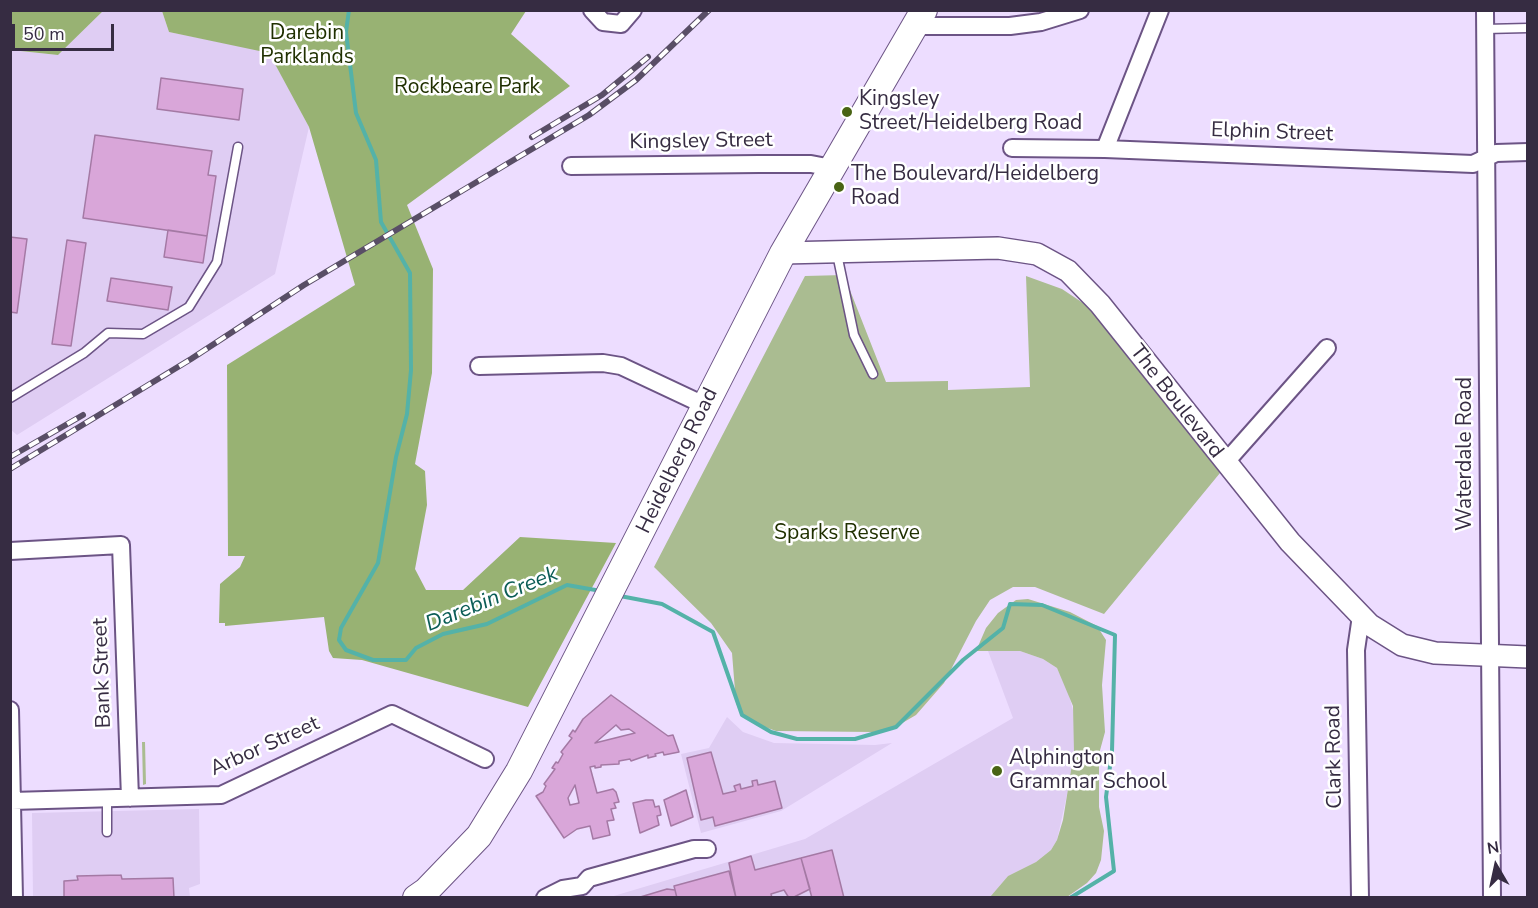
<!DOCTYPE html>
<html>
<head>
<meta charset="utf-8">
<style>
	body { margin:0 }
	#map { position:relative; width:1538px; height:908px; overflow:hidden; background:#edddff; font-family:"Nunito Sans",sans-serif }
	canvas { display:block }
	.frame { position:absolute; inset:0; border:12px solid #362c42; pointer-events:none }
	.north { position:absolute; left:1466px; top:836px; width:60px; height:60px; -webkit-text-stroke:4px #fff; paint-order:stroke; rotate:351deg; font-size:16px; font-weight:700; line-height:24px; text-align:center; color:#362c42 }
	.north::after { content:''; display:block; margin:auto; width:21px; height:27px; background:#362c42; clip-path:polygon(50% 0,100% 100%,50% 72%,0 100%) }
	.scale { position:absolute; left:12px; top:24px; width:102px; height:27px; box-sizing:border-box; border:3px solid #362c42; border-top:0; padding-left:8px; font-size:18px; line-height:21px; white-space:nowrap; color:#362c42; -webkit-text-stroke:4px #fff; paint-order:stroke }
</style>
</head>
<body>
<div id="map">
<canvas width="1538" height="908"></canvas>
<div class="frame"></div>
<div class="north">N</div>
<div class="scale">50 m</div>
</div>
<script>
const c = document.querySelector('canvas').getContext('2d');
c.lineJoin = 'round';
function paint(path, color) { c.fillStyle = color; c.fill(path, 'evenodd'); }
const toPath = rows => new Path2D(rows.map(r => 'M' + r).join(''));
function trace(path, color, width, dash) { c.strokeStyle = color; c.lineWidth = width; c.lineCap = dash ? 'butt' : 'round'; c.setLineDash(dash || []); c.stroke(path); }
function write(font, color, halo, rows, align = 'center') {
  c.font = font + ' "Nunito Sans",sans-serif'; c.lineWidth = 5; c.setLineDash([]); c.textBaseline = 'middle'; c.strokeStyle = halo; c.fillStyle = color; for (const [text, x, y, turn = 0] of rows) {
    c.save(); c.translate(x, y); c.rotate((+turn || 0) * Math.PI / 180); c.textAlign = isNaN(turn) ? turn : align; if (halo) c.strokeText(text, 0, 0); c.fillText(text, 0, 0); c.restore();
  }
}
const built = toPath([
	[103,11,162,11,169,32,269,52,309,127,275,274,17,435,10,429,10,50,58,55],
	[988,651,1020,651,1043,659,1057,668,1068,691,1075,718,1074,752,1068,790,1057,840,1051,850,1036,862,1008,876,990,897,607,898,805,839,1013,718],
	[727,717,743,732,774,743,875,745,892,743,781,811,701,833,681,754,709,748],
	[199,809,200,884,189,888,190,897,33,897,32,813]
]);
const green = toPath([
	[844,275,886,382,948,381,948,390,1030,387,1026,276,1062,289,1095,311,1220,473,1104,614,1035,587,1013,587,990,600,976,621,944,683,916,715,892,729,873,732,776,731,751,722,741,714,736,703,732,653,711,623,654,567,805,276],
	[1028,599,1070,612,1097,626,1106,640,1102,685,1105,732,1099,754,1099,807,1104,831,1101,860,1096,873,1087,883,1067,897,990,897,1008,876,1036,862,1051,850,1057,840,1063,820,1074,752,1073,706,1057,668,1043,659,1020,651,976,651,986,628,998,613,1016,600],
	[145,742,146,784,143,785,142,742]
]);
const forest = toPath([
	[10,11,11,10,103,11,58,55,11,50],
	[162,11,526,11,511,34,570,86,407,205,433,269,432,373,415,464,425,471,427,505,415,569,426,590,463,590,520,537,616,543,528,707,362,660,333,658,329,651,324,617,225,626,225,623,219,623,220,584,240,567,245,556,228,556,227,365,355,285,309,127,269,53,169,32]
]);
const stream = toPath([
	[349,10,346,32,356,113,376,160,381,222,410,273,411,370,407,414,396,457,378,563,341,628,339,640,346,650,373,660,406,660,416,648,443,634,487,624,567,585,601,591],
	[620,596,662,604,713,632,742,715,771,732,797,739,855,739,896,727,963,660,1003,628,1010,604,1042,605,1115,635,1112,751,1106,797,1114,871,1070,898]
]);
const building = toPath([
	[161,78,243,89,239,120,157,109,161,78],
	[95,135,212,151,208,175,216,176,207,236,83,218,95,135],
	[168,230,207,236,203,263,164,257,168,230],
	[10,237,27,239,17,313,10,312,10,237],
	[67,240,86,243,71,346,52,344,67,240],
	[111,278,172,287,168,310,107,301,111,278],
	[611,695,668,736,673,735,679,752,664,755,663,752,655,754,656,756,648,758,648,755,631,761,630,759,619,761,619,764,601,765,601,767,595,768,595,766,590,767,597,793,613,789,616,792,619,802,614,803,616,808,611,809,614,820,607,821,610,835,593,839,590,826,577,829,564,838,536,796,543,792,546,786,544,784,555,769,552,768,556,762,558,763,563,754,561,752,572,738,569,736,573,730,575,732,583,719,611,695],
	[616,725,621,730,629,729,635,733,595,743,616,725],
	[575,785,579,803,570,805,568,798,575,785],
	[711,752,723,794,736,791,734,786,740,784,741,789,753,786,752,781,757,780,758,785,775,781,782,808,715,826,713,817,701,820,687,758,711,752],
	[686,790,693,817,671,826,664,800,686,790],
	[646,800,653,800,655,807,659,806,661,815,657,816,659,825,640,833,633,803,646,800],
	[832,850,844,898,812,898,801,858,832,850],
	[751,856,755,870,801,858,810,889,792,898,789,898,784,890,771,894,772,898,736,898,729,863,751,856],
	[729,871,736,898,677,898,674,886,729,871],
	[121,875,122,879,173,878,174,898,64,898,64,881,78,880,77,876,121,875],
	[667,889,675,890,677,898,637,898,667,889]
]);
const service = toPath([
	[1485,29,1528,28],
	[837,254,854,335,873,374],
	[10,398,84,353,108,333,143,334,189,307,217,262,238,147],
	[107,799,107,832]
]);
const minor = toPath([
	[592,10,603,22,621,24,633,10],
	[1485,10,1492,898],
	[917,26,1010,26,1041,22,1080,10],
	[1012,148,1105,149,1473,164,1496,153,1528,152],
	[1105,149,1160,10],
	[571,166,759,164,811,164,832,168],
	[479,366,603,363,621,366,704,405],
	[1225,463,1327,348],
	[10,551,121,545,130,798],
	[10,710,14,898],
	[12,801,221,795,392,714,485,759],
	[582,886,589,878,694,849,707,849],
	[545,898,563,889,582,886],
	[1360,898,1356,650,1361,616]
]);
const tertiary = toPath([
	[783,253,998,248,1037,254,1068,271,1100,304,1290,542,1370,625,1402,645,1435,653,1528,657]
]);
const primary = toPath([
	[416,898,426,891,479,836,519,771,783,253,924,10]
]);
const rail = toPath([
	[532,137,602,95,648,57],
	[10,457,83,415],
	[10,469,191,359,304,285,589,115,636,80,709,10]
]);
const markers = [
	[847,112,6,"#496414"],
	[839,187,6,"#496414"],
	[997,771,6,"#496414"]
];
const parkNames = [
	["Darebin",307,34],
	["Parklands",307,58],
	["Rockbeare Park",467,88],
	["Sparks Reserve",847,534]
];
const poiNames = [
	["Kingsley",859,100],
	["Street/Heidelberg Road",859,124],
	["The Boulevard/Heidelberg",851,175],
	["Road",851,199],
	["Alphington",1009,759],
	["Grammar School",1009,783]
];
const streetNames = [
	["Elphin Street",1272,133,2],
	["Kingsley Street",701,142,-1],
	["The Boulevard",1176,402,52],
	["Waterdale Road",1466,454,-90],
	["Heidelberg Road",678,461,-64],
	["Bank Street",103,673,-92],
	["Arbor Street",265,747,-24],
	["Clark Road",1335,757,-91]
];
const waterNames = [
	["Darebin Creek",492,600,-22]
];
paint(built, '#dfcdf3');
paint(green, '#aabc91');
paint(forest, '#98b273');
trace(stream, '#54b2a8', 4);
paint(building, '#d9a6d9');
trace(building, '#a479a4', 1.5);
trace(service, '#6c5485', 11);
trace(minor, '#6c5485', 20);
trace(tertiary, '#6c5485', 24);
trace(primary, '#6c5485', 28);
trace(service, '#fff', 8);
trace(minor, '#fff', 16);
trace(tertiary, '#fff', 21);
trace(primary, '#fff', 26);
trace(rail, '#594e66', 6);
trace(rail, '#fff', 4, [11]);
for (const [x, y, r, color] of markers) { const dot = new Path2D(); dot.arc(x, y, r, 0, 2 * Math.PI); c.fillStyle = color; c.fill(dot); trace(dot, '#fff', 2); }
write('21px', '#203000', '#fff', parkNames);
write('21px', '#362c42', '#fff', poiNames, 'left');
write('21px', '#362c42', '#fff', streetNames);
write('italic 22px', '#0b5d56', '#fff', waterNames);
</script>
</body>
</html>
